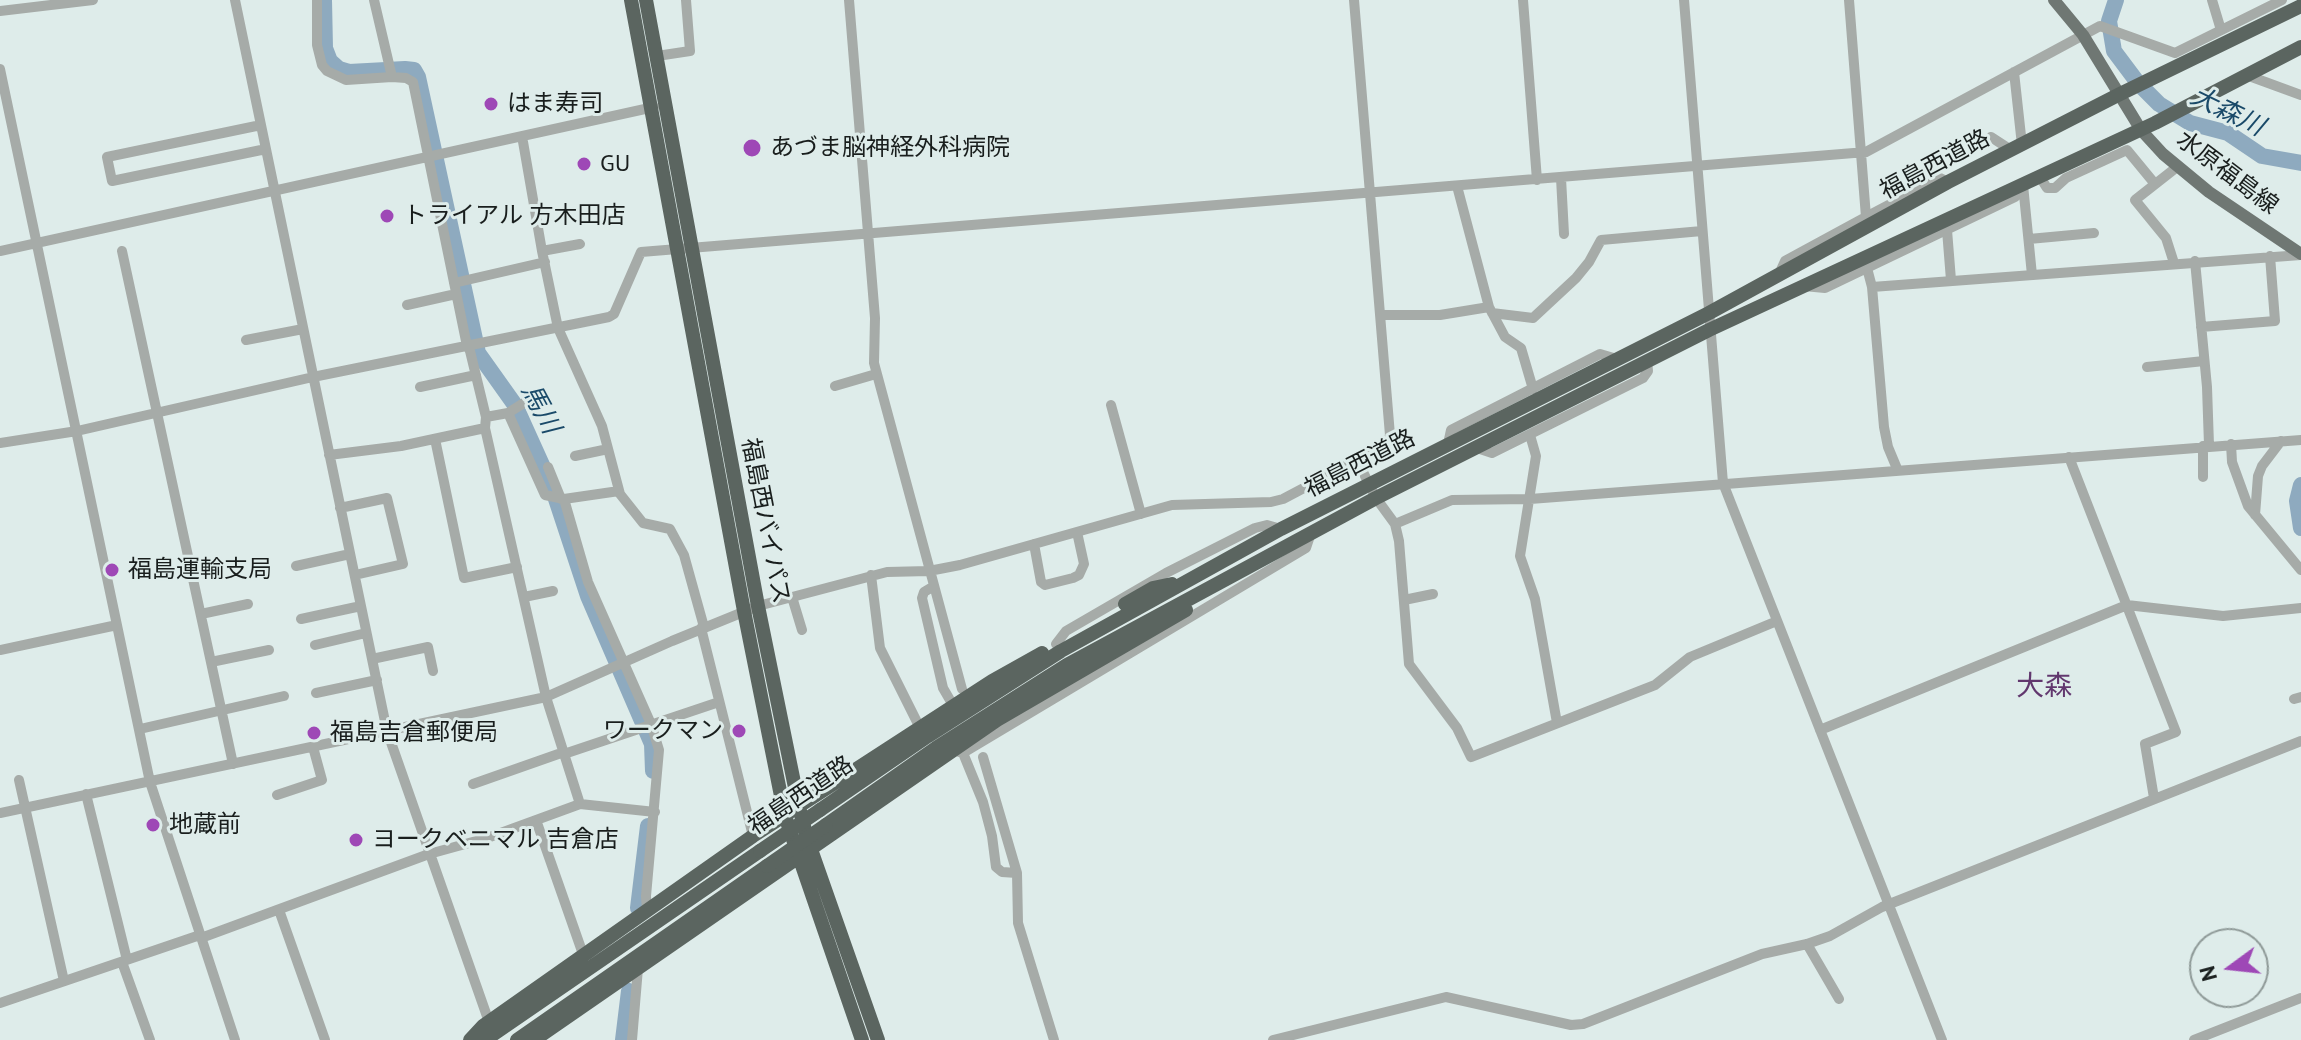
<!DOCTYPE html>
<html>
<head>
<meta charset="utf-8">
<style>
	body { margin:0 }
	#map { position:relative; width:2301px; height:1040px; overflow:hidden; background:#deecea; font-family:"PT Sans",sans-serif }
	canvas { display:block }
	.north { position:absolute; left:2189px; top:928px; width:80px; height:80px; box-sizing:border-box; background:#deecea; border:2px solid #8f9a98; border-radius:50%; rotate:255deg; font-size:22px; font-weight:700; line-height:32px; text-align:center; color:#191e1d }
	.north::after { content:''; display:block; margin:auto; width:28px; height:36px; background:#9e48b6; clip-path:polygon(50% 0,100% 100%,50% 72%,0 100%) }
</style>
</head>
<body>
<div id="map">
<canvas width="2301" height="1040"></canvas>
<div class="north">N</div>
</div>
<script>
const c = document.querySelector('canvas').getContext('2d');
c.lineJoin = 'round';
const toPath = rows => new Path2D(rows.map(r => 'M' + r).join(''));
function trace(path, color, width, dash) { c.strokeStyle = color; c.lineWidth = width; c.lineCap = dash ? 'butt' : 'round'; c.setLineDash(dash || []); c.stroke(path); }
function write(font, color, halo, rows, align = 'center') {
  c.font = font + ' "PT Sans","Noto Sans JP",sans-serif'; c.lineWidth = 6; c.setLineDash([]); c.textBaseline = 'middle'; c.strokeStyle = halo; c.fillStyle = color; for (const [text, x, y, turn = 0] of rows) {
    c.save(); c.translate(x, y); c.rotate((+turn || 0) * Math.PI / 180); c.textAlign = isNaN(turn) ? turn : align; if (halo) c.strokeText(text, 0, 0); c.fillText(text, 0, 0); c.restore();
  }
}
const river = toPath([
	[324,0,325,48,330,61,339,69,349,72,405,69,414,70,418,77,478,353,515,405,552,487,588,596,652,744,653,771],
	[2116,0,2109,21,2114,51,2138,83,2159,104,2190,123,2228,133,2262,156,2301,163],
	[2301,485,2297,501,2301,528],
	[638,908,648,826],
	[623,1040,629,991]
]);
const minor = toPath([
	[235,0,387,731,489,1022],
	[317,0,317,45,322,65,327,71,346,80,392,77,406,78,413,82,467,346,470,351,486,417,485,428],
	[374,0,392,77],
	[849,0,875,318,874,363,962,689],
	[1523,0,1537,180],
	[1684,0,1723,483,1942,1040],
	[1849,0,1866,217],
	[2212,0,2221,30],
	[0,11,93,0],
	[657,56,690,51,686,0],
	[0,69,150,782,235,1040],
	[2014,72,2022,145],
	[2249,76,2301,95],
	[261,125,107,157,112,181,266,149],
	[522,136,542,251],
	[1991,137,2011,150],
	[2040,177,2047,188,2055,188,2066,178,2127,150,2155,184],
	[1561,178,1564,234],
	[2023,185,2032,275],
	[1457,186,1489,307,1505,337,1521,348,1533,389],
	[1947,230,1951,280],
	[2029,239,2094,233],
	[580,244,542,251,558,328,602,426,620,494,643,523,670,529,684,555,704,627],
	[0,251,654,107],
	[122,251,233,764],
	[2195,261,2207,387,2209,445],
	[2174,263,2166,238,2135,200,2177,167],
	[1867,268,1872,287,1884,427,1888,447,1898,471],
	[1780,272,1785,261,1866,217,1940,178,1948,182],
	[454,283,545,262],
	[1804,286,1825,288,2015,197,2022,186],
	[1872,287,2301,255],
	[407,305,456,294],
	[1492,313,1533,318,1576,278,1589,262,1601,240,1702,231],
	[1380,315,1440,315,1489,307],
	[2201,327,2275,321,2270,256],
	[246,340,303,329],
	[2147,367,2204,361],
	[835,386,876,374],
	[420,387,476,375],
	[1111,405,1141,514],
	[508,413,545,495,564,499],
	[486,417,508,413,527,401,541,397],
	[1530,435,1536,456,1520,556,1535,599,1557,723],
	[435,439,464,578,517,567],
	[0,443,77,431,313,377,609,317,614,314,641,252,1866,152,2100,26,2175,53,2282,0],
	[1448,444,1451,430,1600,354,1617,359],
	[2231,444,2232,462,2248,506,2301,570],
	[1477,448,1492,453,1643,378,1648,371,1647,361],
	[329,455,401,446,485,428,546,697,580,804],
	[575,456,608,449],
	[2069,457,2176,732,2145,744,2154,798],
	[1357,460,1376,498,1395,524,1452,500,1530,499,2301,440],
	[548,467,561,499],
	[2203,477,2203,446],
	[619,491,564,499,588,582,651,724,659,750,646,896,647,911],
	[340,508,387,498,403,564,355,575],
	[2255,515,2258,476,2262,466,2281,441],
	[1395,524,1399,541,1409,664,1457,728,1471,757,1655,685,1690,657,1777,621],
	[1034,544,1041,582,1045,585,1073,578,1079,575,1084,564,1077,532],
	[296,566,350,554],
	[871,575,880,648,920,728],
	[934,586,924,592,922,598,943,688,954,707],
	[524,597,553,591],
	[792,597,802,630],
	[1404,600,1433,594],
	[201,614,248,604],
	[301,619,361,606],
	[701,628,753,836],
	[1056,644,1066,631,1166,573,1255,528,1267,525,1281,529],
	[315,645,366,633],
	[0,650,117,625],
	[372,659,428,647,433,671],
	[211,662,269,650],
	[316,693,377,680],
	[2294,699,2301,697],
	[140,729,284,696],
	[1820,730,2127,605,2223,616,2301,608],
	[959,752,963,753,983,802,992,836,996,867,1002,872,1017,873],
	[963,753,1306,548,1311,533],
	[564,754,719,702],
	[983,757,1017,873,1018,923,1054,1040],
	[19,780,64,981],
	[473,784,564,752],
	[86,794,127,960],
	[277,795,322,780,313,747],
	[0,813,546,697,672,641,758,606,887,572,929,571,960,565,1172,505,1271,502,1283,499,1387,444,1390,435,1354,0],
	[536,820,584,957],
	[279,910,325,1040],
	[201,938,429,854,487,838,580,804,655,812],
	[1807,944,1839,999],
	[122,962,150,1040],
	[0,1003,200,935],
	[632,1040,638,968],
	[1273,1040,1446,997,1571,1025,1583,1024,1762,954,1807,944,1830,936,1882,907,2301,741],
	[2194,1040,2301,998]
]);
const major = toPath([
	[2054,0,2083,35,2141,130,2163,154,2209,192,2301,254]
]);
const highway = toPath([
	[631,0,744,611,785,816,862,1040],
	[646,0,758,606,799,807,807,838,878,1040],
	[1125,604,1153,588,1172,584],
	[820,810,928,736,1061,651,1281,529,1709,313,1948,182,2120,94,2301,6],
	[826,825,936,748,1067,665,1376,498,1709,330,2155,123,2301,47],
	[470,1040,483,1026,753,836,992,681,1042,653],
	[485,1040,760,851],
	[517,1040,767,866],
	[534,1040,997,720,1186,610]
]);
const highwayBridge = toPath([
	[760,851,820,810],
	[767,866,826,825]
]);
const markers = [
	[491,104,8,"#9e48b6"],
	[752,148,10,"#9e48b6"],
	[584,164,8,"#9e48b6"],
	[387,216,8,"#9e48b6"],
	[112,570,8,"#9e48b6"],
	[739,731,8,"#9e48b6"],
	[314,733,8,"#9e48b6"],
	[153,825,8,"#9e48b6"],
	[356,840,8,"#9e48b6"]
];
const poiNames = [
	["はま寿司",507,104],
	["あづま脳神経外科病院",770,148],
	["GU",600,164],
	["トライアル 方木田店",403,216],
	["福島運輸支局",128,570],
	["ワークマン",723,731,"right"],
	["福島吉倉郵便局",330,733],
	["地蔵前",169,825],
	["ヨークベニマル 吉倉店",372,840]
];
const streetNames = [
	["福島西道路",1935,165,-28],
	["水原福島線",2227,173,37],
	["福島西道路",1360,464,-27],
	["福島西バイパス",765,521,79],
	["福島西道路",801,796,-34]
];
const waterNames = [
	["大森川",2227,112,26],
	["馬川",540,409,62]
];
const quarterNames = [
	["大森",2044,687]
];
trace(river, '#8eaabf', 16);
trace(minor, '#a6aba8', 10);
trace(major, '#6f7773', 12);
trace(highway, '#5b6560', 14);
trace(highwayBridge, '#5b6560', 14);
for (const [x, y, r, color] of markers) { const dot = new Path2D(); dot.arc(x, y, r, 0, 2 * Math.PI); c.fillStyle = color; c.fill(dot); trace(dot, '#deecea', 3); }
write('24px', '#191e1d', '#deecea', poiNames, 'left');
write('24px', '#191e1d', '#deecea', streetNames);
write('italic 26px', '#1a4a69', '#deecea', waterNames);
write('28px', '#61376e', '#deecea', quarterNames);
</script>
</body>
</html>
